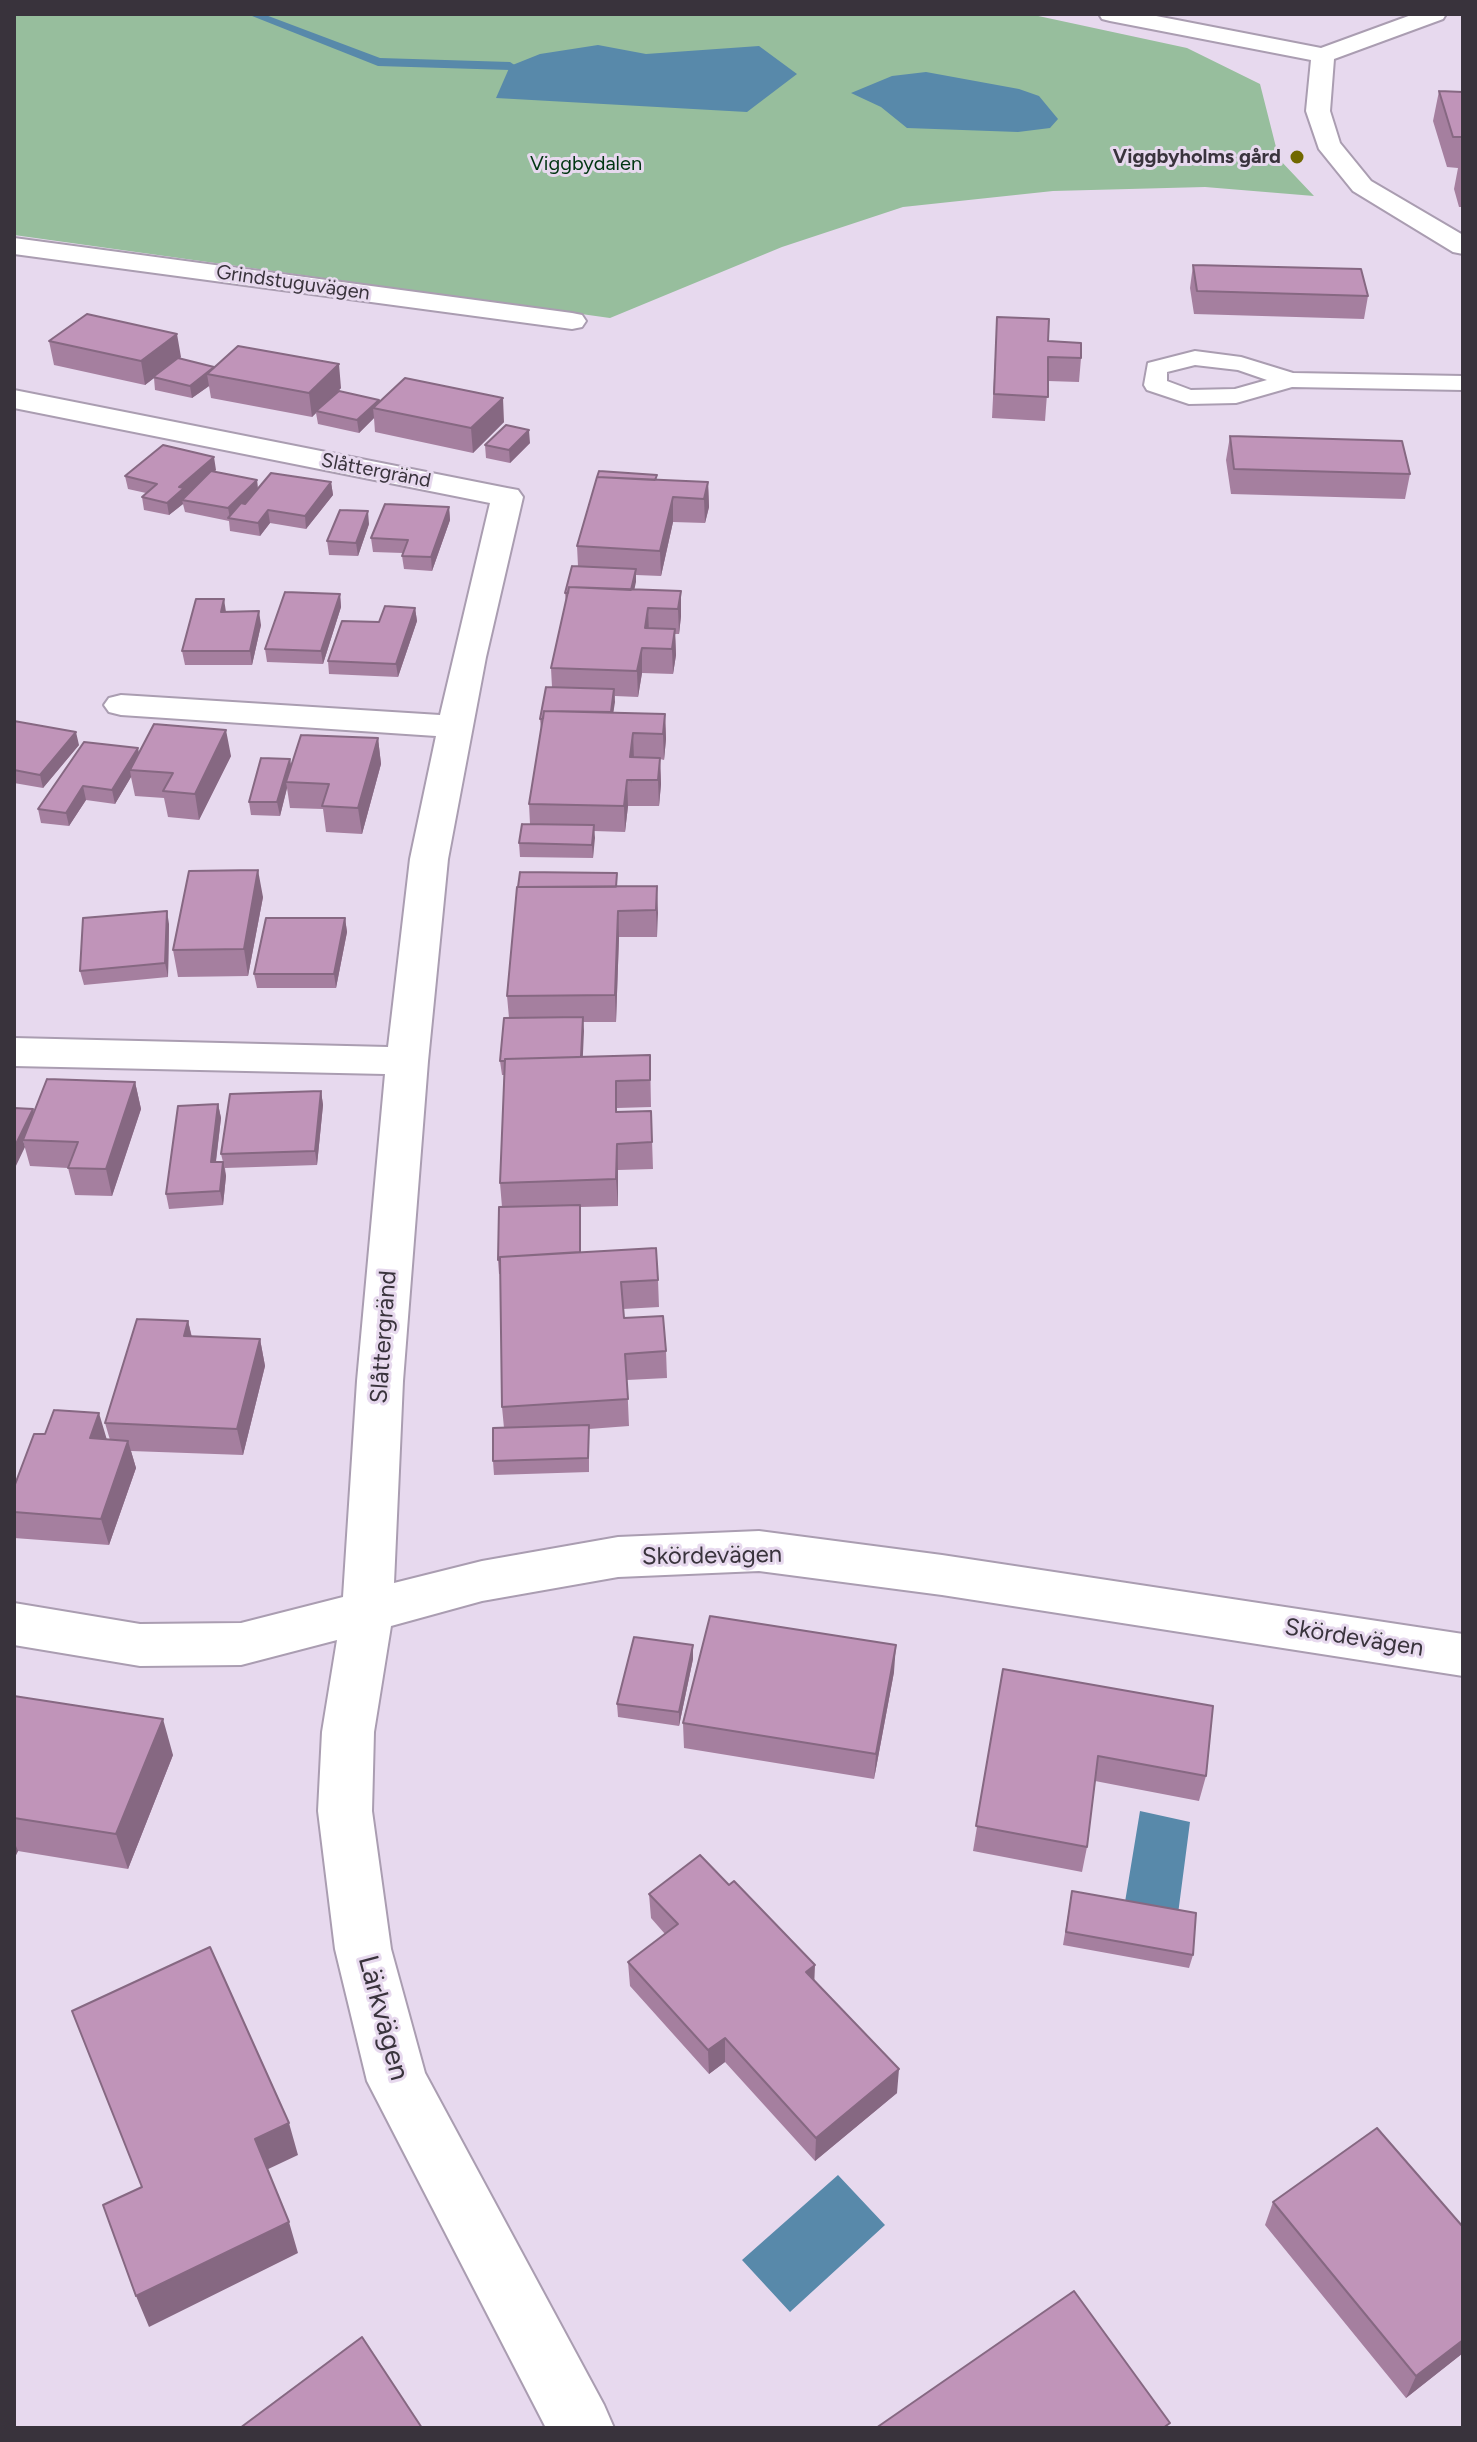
<!DOCTYPE html>
<html>
<head>
<meta charset="utf-8">
<style>
	body { margin:0 }
	#map { position:relative; width:1477px; height:2442px; overflow:hidden; background:#e7d9ee; font-family:Figtree,sans-serif }
	canvas { display:block }
	.frame { position:absolute; inset:0; border:16px solid #39333c; pointer-events:none }
</style>
</head>
<body>
<div id="map">
<canvas width="1477" height="2442"></canvas>
<div class="frame"></div>
</div>
<script>
const c = document.querySelector('canvas').getContext('2d');
c.lineJoin = 'round';
function paint(path, color) { c.fillStyle = color; c.fill(path, 'evenodd'); }
const toPath = rows => new Path2D(rows.map(r => 'M' + r).join(''));
function trace(path, color, width, dash) { c.strokeStyle = color; c.lineWidth = width; c.lineCap = dash ? 'butt' : 'round'; c.setLineDash(dash || []); c.stroke(path); }
function write(font, color, halo, rows, align = 'center') {
  c.font = font + ' Figtree,sans-serif'; c.lineWidth = 6; c.setLineDash([]); c.textBaseline = 'middle'; c.strokeStyle = halo; c.fillStyle = color; for (const [text, x, y, turn = 0] of rows) {
    c.save(); c.translate(x, y); c.rotate((+turn || 0) * Math.PI / 180); c.textAlign = isNaN(turn) ? turn : align; if (halo) c.strokeText(text, 0, 0); c.fillText(text, 0, 0); c.restore();
  }
}
const green = toPath([
	[14,14,1029,14,1187,48,1260,84,1279,159,1314,196,1205,187,1053,191,903,207,782,247,610,318,14,235]
]);
const water = toPath([
	[598,45,646,54,759,46,797,74,747,112,496,98,510,66,540,54],
	[926,72,1019,89,1039,96,1058,119,1050,128,1018,132,907,128,881,107,851,93,892,76],
	[1140,1811,1190,1822,1178,1914,1125,1902],
	[838,2175,885,2225,790,2312,742,2260]
]);
const stream = toPath([
	[247,14,263,14,380,58,510,62,516,66,510,70,378,66,247,14]
]);
const service = toPath([
	[1195,351,1241,357,1293,373,1463,376,1463,390,1292,387,1236,403,1189,404,1147,390,1144,385,1148,363,1195,351],
	[1195,365,1238,370,1267,380,1235,389,1191,390,1167,381,1167,372,1195,365]
]);
const minor = toPath([
	[14,238,572,313,582,315,586,321,582,327,572,329,14,254,14,238],
	[14,390,507,488,518,490,523,497,486,657,448,859,428,1061,403,1381,394,1583,482,1561,618,1537,759,1531,942,1555,1463,1634,1463,1676,942,1595,759,1571,618,1577,482,1601,391,1626,374,1732,372,1811,391,1949,425,2073,604,2405,614,2428,546,2428,367,2081,335,1949,318,1811,322,1732,337,1640,241,1665,140,1666,14,1645,14,1603,140,1624,241,1623,343,1597,357,1381,385,1074,14,1066,14,1038,388,1047,410,859,436,736,121,715,109,712,104,705,109,698,121,695,440,715,490,503,14,408,14,390]
]);
const tertiary = toPath([
	[1099,14,1146,14,1321,48,1414,14,1446,14,1443,19,1334,59,1330,111,1340,143,1371,181,1463,235,1463,254,1453,252,1353,191,1319,149,1306,111,1311,60,1110,21,1102,19,1099,14]
]);
const wall = toPath([
	[1439,91,1463,92,1463,207,1459,207,1454,189,1458,168,1447,167,1433,121],
	[1193,265,1368,296,1364,319,1194,314,1190,288],
	[997,317,1081,358,1079,382,1048,381,1045,421,992,418],
	[49,341,181,357,179,359,214,367,341,388,331,398,379,402,504,422,473,453,375,432,374,418,359,433,318,424,316,413,312,417,211,398,209,386,192,398,155,390,154,378,145,385,54,365],
	[1230,436,1410,474,1405,499,1231,494,1226,460],
	[530,443,510,463,486,458,485,445],
	[216,470,214,472,257,480,258,489,331,482,333,495,306,529,270,523,260,536,230,531,229,521,185,512,183,504,169,515,144,510,142,497,146,493,128,489,125,476],
	[657,480,708,482,709,507,705,523,673,522,661,576,636,575,634,590,681,591,681,616,679,634,675,634,676,655,673,674,642,673,638,697,615,696,613,713,665,714,666,739,664,760,660,759,661,784,659,806,628,806,625,832,594,831,593,858,520,857,519,843,530,824,529,804,541,729,540,719,552,687,551,668,566,602,565,593,578,566,577,546],
	[449,507,450,520,432,571,404,569,402,556,403,553,373,552,371,538],
	[369,524,358,556,329,555,327,541],
	[340,594,341,607,323,664,267,662,265,649],
	[415,608,417,621,398,677,329,674,328,661,379,622],
	[226,612,261,625,252,665,185,665,182,651],
	[14,721,79,745,43,788,14,783],
	[378,738,381,764,362,834,326,832,323,809,290,808,287,788,280,816,251,815,249,802,290,759,291,767],
	[139,752,231,756,199,820,168,817,164,798,135,796,131,777,115,804,86,800,69,826,41,823,38,809],
	[657,886,657,937,619,937,616,1022,583,1022,582,1057,650,1055,651,1107,617,1108,617,1112,651,1111,653,1169,618,1170,618,1206,581,1207,581,1252,658,1280,659,1307,623,1309,624,1318,666,1351,667,1378,627,1380,629,1426,589,1429,589,1472,494,1475,493,1461,504,1428,502,1407,501,1274,499,1274,498,1260,502,1207,500,1183,504,1075,502,1075,500,1061,509,1018,507,996,617,887],
	[263,897,248,976,178,977,173,950],
	[345,918,347,932,336,988,257,988,254,974],
	[169,924,168,977,84,985,80,971],
	[135,1082,141,1109,112,1196,75,1195,68,1168,30,1166,14,1108,34,1113],
	[321,1091,323,1105,317,1165,225,1168,226,1176,223,1205,169,1209,166,1194,218,1104,221,1118,216,1162,223,1162,221,1154],
	[188,1321,192,1337,260,1339,265,1366,243,1455,131,1451,136,1468,109,1545,14,1538,14,1487,45,1434,110,1440,105,1423],
	[693,1645,693,1659,679,1726,618,1717,617,1704],
	[1003,1669,1206,1776,1199,1801,1095,1781,1087,1847,1082,1872,973,1851],
	[894,1672,874,1779,684,1748,683,1723],
	[14,1696,173,1755,128,1869,18,1851,14,1859],
	[1072,1891,1193,1955,1189,1968,1063,1945],
	[649,1894,815,1982,897,2093,815,2161,725,2062,709,2074,630,1986,628,1962,665,1934,651,1918],
	[1273,2202,1463,2353,1406,2398,1265,2225]
]);
const shadedWall = toPath([
	[177,334,181,357,145,385,141,361],
	[339,364,341,388,318,412,316,411,316,413,312,417,309,393],
	[214,367,207,374,209,386,192,398,190,386],
	[503,398,504,422,473,453,471,428],
	[379,400,380,409,373,408,374,418,359,433,357,420],
	[529,430,530,443,510,463,509,450],
	[214,457,216,470,185,496,182,500,183,504,169,515,167,503,179,487],
	[257,480,258,493,230,518,228,508],
	[331,482,333,495,306,529,305,516],
	[708,482,709,507,705,523,704,499],
	[673,497,673,522,661,576,660,551],
	[449,507,450,520,432,571,431,557],
	[268,510,270,523,260,536,258,523],
	[368,511,369,524,358,556,356,543],
	[636,569,636,582,630,609,630,596],
	[681,591,681,616,679,634,678,609],
	[340,594,341,607,323,664,321,651],
	[224,599,226,612,221,612],
	[415,608,417,621,398,677,396,664],
	[648,608,649,633,645,628],
	[259,611,261,625,252,665,250,651],
	[675,629,676,655,673,674,672,649],
	[642,648,642,673,638,697,637,671],
	[614,689,615,702,610,734,610,720],
	[665,714,666,739,664,760,663,734],
	[226,730,231,756,199,820,195,794],
	[76,732,79,745,43,788,40,775],
	[633,733,634,759,631,783,630,757],
	[378,738,381,764,362,834,358,808],
	[138,748,141,762,130,770,131,777,115,804,112,790],
	[660,758,661,784,659,806,658,780],
	[290,759,292,772,286,782,287,788,280,816,277,802],
	[627,780,628,806,625,832,624,806],
	[83,786,86,800,69,826,66,813],
	[594,825,595,838,593,858,592,845],
	[258,870,263,897,248,976,244,949],
	[657,886,658,913,657,937,656,910],
	[167,911,169,924,168,977,165,963],
	[618,911,619,937,616,1022,615,995],
	[345,918,347,932,336,988,334,974],
	[583,1017,584,1031,582,1075,581,1061],
	[135,1082,141,1109,112,1196,106,1169],
	[321,1091,323,1105,317,1165,315,1151],
	[218,1104,221,1118,214,1176,211,1162],
	[33,1109,36,1123,23,1140,25,1147,14,1170,14,1148],
	[617,1144,618,1170,618,1206,616,1179],
	[223,1162,226,1176,223,1205,220,1191],
	[188,1321,194,1348,184,1336],
	[260,1339,265,1366,243,1455,237,1429],
	[99,1413,107,1440,90,1438],
	[128,1441,136,1468,109,1545,101,1519],
	[693,1645,693,1659,679,1726,679,1712],
	[896,1645,894,1672,874,1779,876,1754],
	[163,1719,173,1755,128,1869,116,1834],
	[14,1841,18,1851,14,1859],
	[815,1965,814,1989,806,1972],
	[725,2038,725,2062,709,2074,708,2050],
	[899,2069,897,2093,815,2161,816,2138],
	[289,2123,298,2155,264,2171,255,2139],
	[289,2222,298,2253,149,2327,136,2296],
	[1463,2340,1463,2353,1406,2398,1416,2376]
]);
const building = toPath([
	[1439,91,1463,92,1463,137,1453,137,1439,91],
	[1193,265,1361,269,1368,296,1197,291,1193,265],
	[87,314,177,334,141,361,49,341,87,314],
	[997,317,1049,319,1048,341,1081,343,1081,358,1048,357,1048,397,994,394,997,317],
	[238,346,339,364,309,393,207,374,238,346],
	[178,358,214,367,190,386,153,377,178,358],
	[405,378,503,398,471,428,373,408,405,378],
	[339,391,379,400,357,420,316,411,339,391],
	[506,425,529,430,509,450,485,445,506,425],
	[1230,436,1402,441,1410,474,1234,469,1230,436],
	[163,445,214,457,179,487,184,488,167,503,142,497,157,484,125,476,163,445],
	[211,471,257,480,228,508,182,500,211,471],
	[599,471,657,475,655,480,597,477,599,471],
	[271,473,331,482,305,516,268,510,258,523,228,518,241,503,245,504,271,473],
	[597,477,708,482,704,499,673,497,660,551,577,546,597,477],
	[385,504,449,507,431,557,402,556,408,540,371,538,385,504],
	[340,510,368,511,356,543,327,541,340,510],
	[572,566,636,569,631,590,569,587,568,593,565,593,572,566],
	[569,587,681,591,678,609,648,608,645,628,675,629,672,649,642,648,637,671,551,668,569,587],
	[285,592,340,594,321,651,265,649,285,592],
	[196,599,224,599,221,612,259,611,250,651,182,651,196,599],
	[385,606,415,608,396,664,328,661,342,621,379,622,385,606],
	[546,687,614,689,611,712,544,711,543,719,540,719,546,687],
	[544,711,665,714,663,734,633,733,630,757,660,758,658,780,627,780,624,806,529,804,544,711],
	[14,721,76,732,40,775,14,770,14,721],
	[154,724,226,730,195,794,163,791,173,773,130,770,154,724],
	[301,735,378,738,358,808,322,806,329,784,286,782,301,735],
	[84,742,138,748,112,790,83,786,66,813,38,809,84,742],
	[261,758,290,759,277,802,249,802,261,758],
	[522,824,594,825,592,845,519,843,522,824],
	[258,870,244,949,173,950,189,871,258,870],
	[520,872,617,873,616,887,518,887,520,872],
	[657,886,656,910,618,911,615,995,507,996,517,887,657,886],
	[167,911,165,963,80,971,83,918,167,911],
	[266,918,345,918,334,974,254,974,266,918],
	[583,1017,581,1057,505,1059,505,1061,500,1061,504,1018,583,1017],
	[650,1055,650,1080,616,1081,616,1112,651,1111,652,1142,617,1144,616,1179,500,1183,505,1059,650,1055],
	[47,1079,135,1082,106,1169,68,1168,78,1142,23,1140,47,1079],
	[321,1091,315,1151,221,1154,230,1094,321,1091],
	[218,1104,211,1162,223,1162,220,1191,166,1194,178,1106,218,1104],
	[14,1108,33,1109,14,1148,14,1108],
	[580,1205,580,1252,500,1257,500,1260,498,1260,499,1207,580,1205],
	[656,1248,658,1280,621,1282,624,1318,663,1316,666,1351,625,1354,628,1399,502,1407,500,1257,656,1248],
	[137,1319,188,1321,184,1336,260,1339,237,1429,105,1423,137,1319],
	[54,1410,99,1413,90,1438,128,1441,101,1519,14,1512,14,1487,34,1434,45,1434,54,1410],
	[589,1425,588,1458,493,1461,493,1428,589,1425],
	[710,1616,896,1645,876,1754,683,1723,710,1616],
	[634,1637,693,1645,679,1712,617,1704,634,1637],
	[1003,1669,1213,1706,1206,1776,1098,1756,1087,1847,976,1826,1003,1669],
	[14,1696,163,1719,116,1834,14,1818,14,1696],
	[700,1855,729,1885,734,1881,815,1965,806,1972,899,2069,816,2138,725,2038,708,2050,628,1962,678,1924,649,1894,700,1855],
	[1072,1891,1196,1913,1193,1955,1066,1932,1072,1891],
	[210,1947,289,2123,255,2139,289,2222,136,2296,103,2205,142,2187,72,2011,210,1947],
	[1377,2128,1463,2227,1463,2340,1416,2376,1273,2202,1377,2128],
	[1074,2291,1170,2423,1163,2428,876,2428,1074,2291],
	[362,2337,422,2428,240,2428,362,2337]
]);
const markers = [
	[1297,157,8,"#716800"]
];
const farPoinames = [
	["Viggbyholms gård",1281,157]
];
const farParknames = [
	["Viggbydalen",586,164]
];
const farStreetnames = [
	["Grindstuguvägen",293,283,8],
	["Slåttergränd",376,471,11]
];
const streetNames = [
	["Slåttergränd",384,1337,-86],
	["Skördevägen",712,1556,-1],
	["Skördevägen",1354,1638,9]
];
const nearStreetnames = [
	["Lärkvägen",383,2018,75]
];
paint(green, '#97be9d');
paint(water, '#5889aa');
paint(stream, '#5889aa');
trace(service, '#aa9db1', 4);
trace(minor, '#aa9db1', 4);
trace(tertiary, '#aa9db1', 4);
paint(service, '#fff');
paint(minor, '#fff');
paint(tertiary, '#fff');
paint(wall, '#a57f9f');
paint(shadedWall, '#866882');
paint(building, '#c094b9');
trace(building, '#866882', 2);
for (const [x, y, r, color] of markers) { const dot = new Path2D(); dot.arc(x, y, r, 0, 2 * Math.PI); c.fillStyle = color; c.fill(dot); trace(dot, '#e7d9ee', 3); }
write('bold 20px', '#39333c', '#e7d9ee', farPoinames, 'right');
write('20px', '#003511', '#e7d9ee', farParknames);
write('20px', '#39333c', '#e7d9ee', farStreetnames);
write('24px', '#39333c', '#e7d9ee', streetNames);
write('28px', '#39333c', '#e7d9ee', nearStreetnames);
</script>
</body>
</html>
